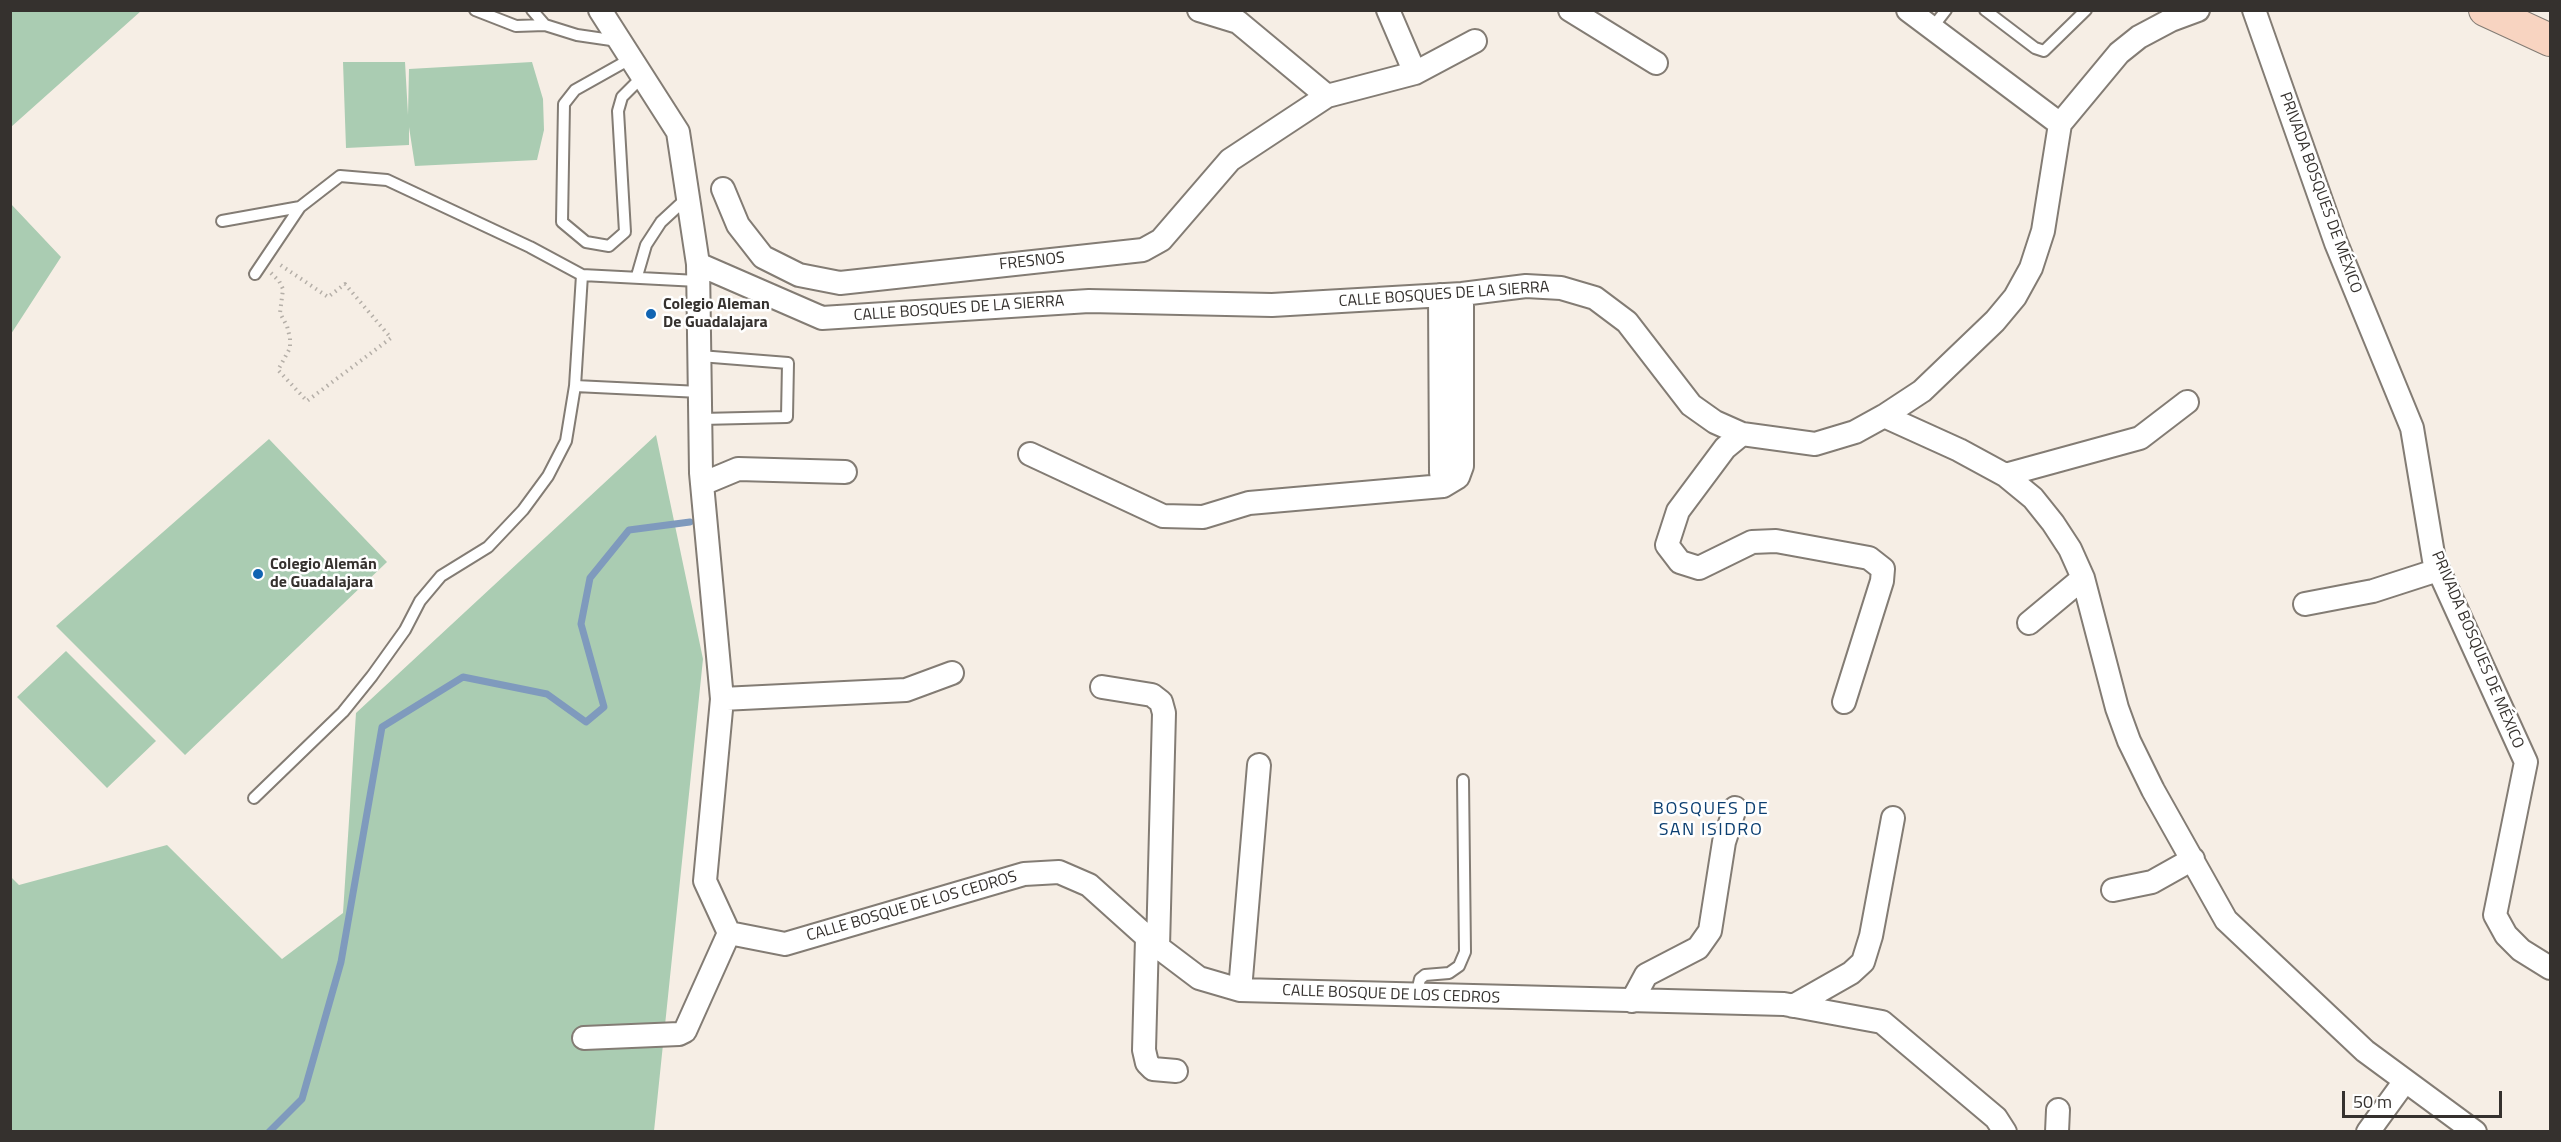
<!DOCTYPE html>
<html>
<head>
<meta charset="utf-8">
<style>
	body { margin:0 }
	#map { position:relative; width:2561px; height:1142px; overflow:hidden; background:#f6eee5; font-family:"Titillium Web",sans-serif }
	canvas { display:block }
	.frame { position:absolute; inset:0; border:12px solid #35312e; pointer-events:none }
	.scale { position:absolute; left:2342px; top:1091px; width:160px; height:27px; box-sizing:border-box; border:3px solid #35312e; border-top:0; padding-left:8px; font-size:18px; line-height:21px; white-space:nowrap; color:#35312e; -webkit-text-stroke:4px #fff; paint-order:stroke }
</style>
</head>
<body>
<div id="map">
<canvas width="2561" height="1142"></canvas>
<div class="frame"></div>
<div class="scale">50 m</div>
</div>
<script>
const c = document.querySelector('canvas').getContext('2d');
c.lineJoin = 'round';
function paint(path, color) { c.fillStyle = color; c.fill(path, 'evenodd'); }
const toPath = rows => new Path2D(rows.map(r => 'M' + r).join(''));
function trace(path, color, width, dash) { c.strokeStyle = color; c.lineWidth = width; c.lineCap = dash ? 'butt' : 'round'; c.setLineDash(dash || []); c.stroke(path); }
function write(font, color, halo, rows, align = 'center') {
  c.font = font + ' "Titillium Web",sans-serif'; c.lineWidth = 5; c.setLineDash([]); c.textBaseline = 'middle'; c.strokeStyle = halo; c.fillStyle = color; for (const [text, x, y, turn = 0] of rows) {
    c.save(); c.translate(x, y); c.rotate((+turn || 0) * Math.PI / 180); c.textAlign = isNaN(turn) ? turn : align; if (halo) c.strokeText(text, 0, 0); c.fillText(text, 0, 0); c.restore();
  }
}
const green = toPath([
	[11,10,141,10,141,11,11,127],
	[343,62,405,62,408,115,409,69,532,62,543,99,544,130,537,160,415,166,409,127,409,145,346,148],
	[11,204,61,257,11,334],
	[656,435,703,659,654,1131,11,1131,10,876,19,885,167,845,282,959,343,913,356,713],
	[269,439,387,562,185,755,56,626],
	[66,651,156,741,107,788,17,697]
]);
const stream = toPath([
	[269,1132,302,1099,341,962,382,727,463,677,547,694,586,722,604,707,581,624,590,578,629,530,690,522]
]);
const path = toPath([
	[271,273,279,281,283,289,280,313,287,326,290,338,290,348,278,370,307,401,391,338,345,284,328,297,279,264]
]);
const lane = toPath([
	[475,10,516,26,545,25,577,35,618,41],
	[532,10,545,25],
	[1985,10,2035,48,2044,51,2086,10],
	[1932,28,1946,10],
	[632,58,575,90,564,104,562,222,586,242,609,246,625,232,618,111,622,97,643,76],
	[222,221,300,207],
	[255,274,300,207,340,176,387,180,530,247,582,275],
	[637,276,646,245,661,222,688,197],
	[698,281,582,275,575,386,700,392],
	[700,356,788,363,787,417,701,419],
	[254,798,343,712,372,676,405,630,420,601,441,576,488,547,523,510,548,476,566,441,575,386],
	[1416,996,1420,979,1425,975,1449,973,1459,966,1465,952,1463,780]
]);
const street = toPath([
	[600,10,678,132,698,264,701,473,722,699,705,881,729,933,785,944,1024,874,1059,872,1089,885,1158,947,1199,978,1240,990,1784,1004,1882,1022,1996,1118,2005,1132],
	[1199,10,1238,22,1327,96],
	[1388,10,1415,73],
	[1570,10,1656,63],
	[1908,10,2060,124],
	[2254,10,2336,243,2412,428,2434,560,2526,762,2495,915,2506,935,2521,950,2550,968],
	[723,189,738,225,763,257,799,275,840,283,1143,250,1161,240,1230,160,1327,96,1415,73,1475,41],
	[698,264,822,318,1089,301,1272,305,1462,294,1526,286,1561,288,1595,298,1627,322,1691,405,1715,422,1742,434,1815,444,1855,432,1884,416,1922,391,1995,321,2015,297,2031,268,2043,231,2060,124,2119,53,2139,37,2171,20,2198,10],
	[1440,295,1441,472,1443,486],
	[1884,416,1959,450,2005,475,2033,498,2053,523,2070,549,2083,578,2117,708,2129,741,2153,790,2226,920,2365,1051,2475,1132],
	[1742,434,1725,448,1678,511,1667,545,1680,562,1699,568,1752,542,1776,541,1869,558,1883,569,1882,581,1844,702],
	[1030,454,1163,516,1203,517,1249,503,1443,486,1458,477,1462,466,1462,294],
	[2005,475,2140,438,2187,402],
	[702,484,738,469,845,472],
	[2305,604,2373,591,2438,570],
	[2029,623,2083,578],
	[1102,687,1152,695,1161,702,1164,713,1158,947],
	[722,699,906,690,952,673],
	[2113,890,2152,882,2193,859],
	[1147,938,1144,1050,1147,1063,1153,1069,1176,1071],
	[1240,990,1259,765],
	[1632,1001,1646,975,1698,948,1710,931,1724,842,1735,808],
	[1793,1006,1851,973,1863,962,1871,936,1893,818],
	[584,1038,679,1034,685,1031,729,933],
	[2057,1132,2058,1110],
	[2368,1132,2405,1081]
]);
const secondary = toPath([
	[2485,10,2550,40]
]);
const markers = [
	[651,314,6,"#1164b2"],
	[258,574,6,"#1164b2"]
];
const streetNames = [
	["PRIVADA BOSQUES DE MÉXICO",2320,193,70],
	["FRESNOS",1032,262,-6],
	["CALLE BOSQUES DE LA SIERRA",1444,295,-4],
	["CALLE BOSQUES DE LA SIERRA",959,309,-4],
	["PRIVADA BOSQUES DE MÉXICO",2477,650,67],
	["CALLE BOSQUE DE LOS CEDROS",912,907,-16],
	["CALLE BOSQUE DE LOS CEDROS",1391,995,2]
];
const poiNames = [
	["Colegio Aleman",663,305],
	["De Guadalajara",663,323],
	["Colegio Alemán",270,565],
	["de Guadalajara",270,583]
];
const neighbourhoodNames = [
	["BOSQUES DE",1711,810],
	["SAN ISIDRO",1711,831]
];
paint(green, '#aaccb2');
trace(stream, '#7f9abd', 7);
trace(lane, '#837c74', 14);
trace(street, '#837c74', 26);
trace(secondary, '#837c74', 34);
trace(path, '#b5afa8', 4, [1.5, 4.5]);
trace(lane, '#fff', 10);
trace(street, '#fff', 22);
trace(secondary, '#f8d4c1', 32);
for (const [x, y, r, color] of markers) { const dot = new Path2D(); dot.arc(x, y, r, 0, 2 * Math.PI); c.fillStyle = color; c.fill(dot); trace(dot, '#fff', 2); }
write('16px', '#35312e', '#fff', streetNames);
write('bold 16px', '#35312e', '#fff', poiNames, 'left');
c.letterSpacing = '1.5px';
write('18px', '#0c3f71', '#fff', neighbourhoodNames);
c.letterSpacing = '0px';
</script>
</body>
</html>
